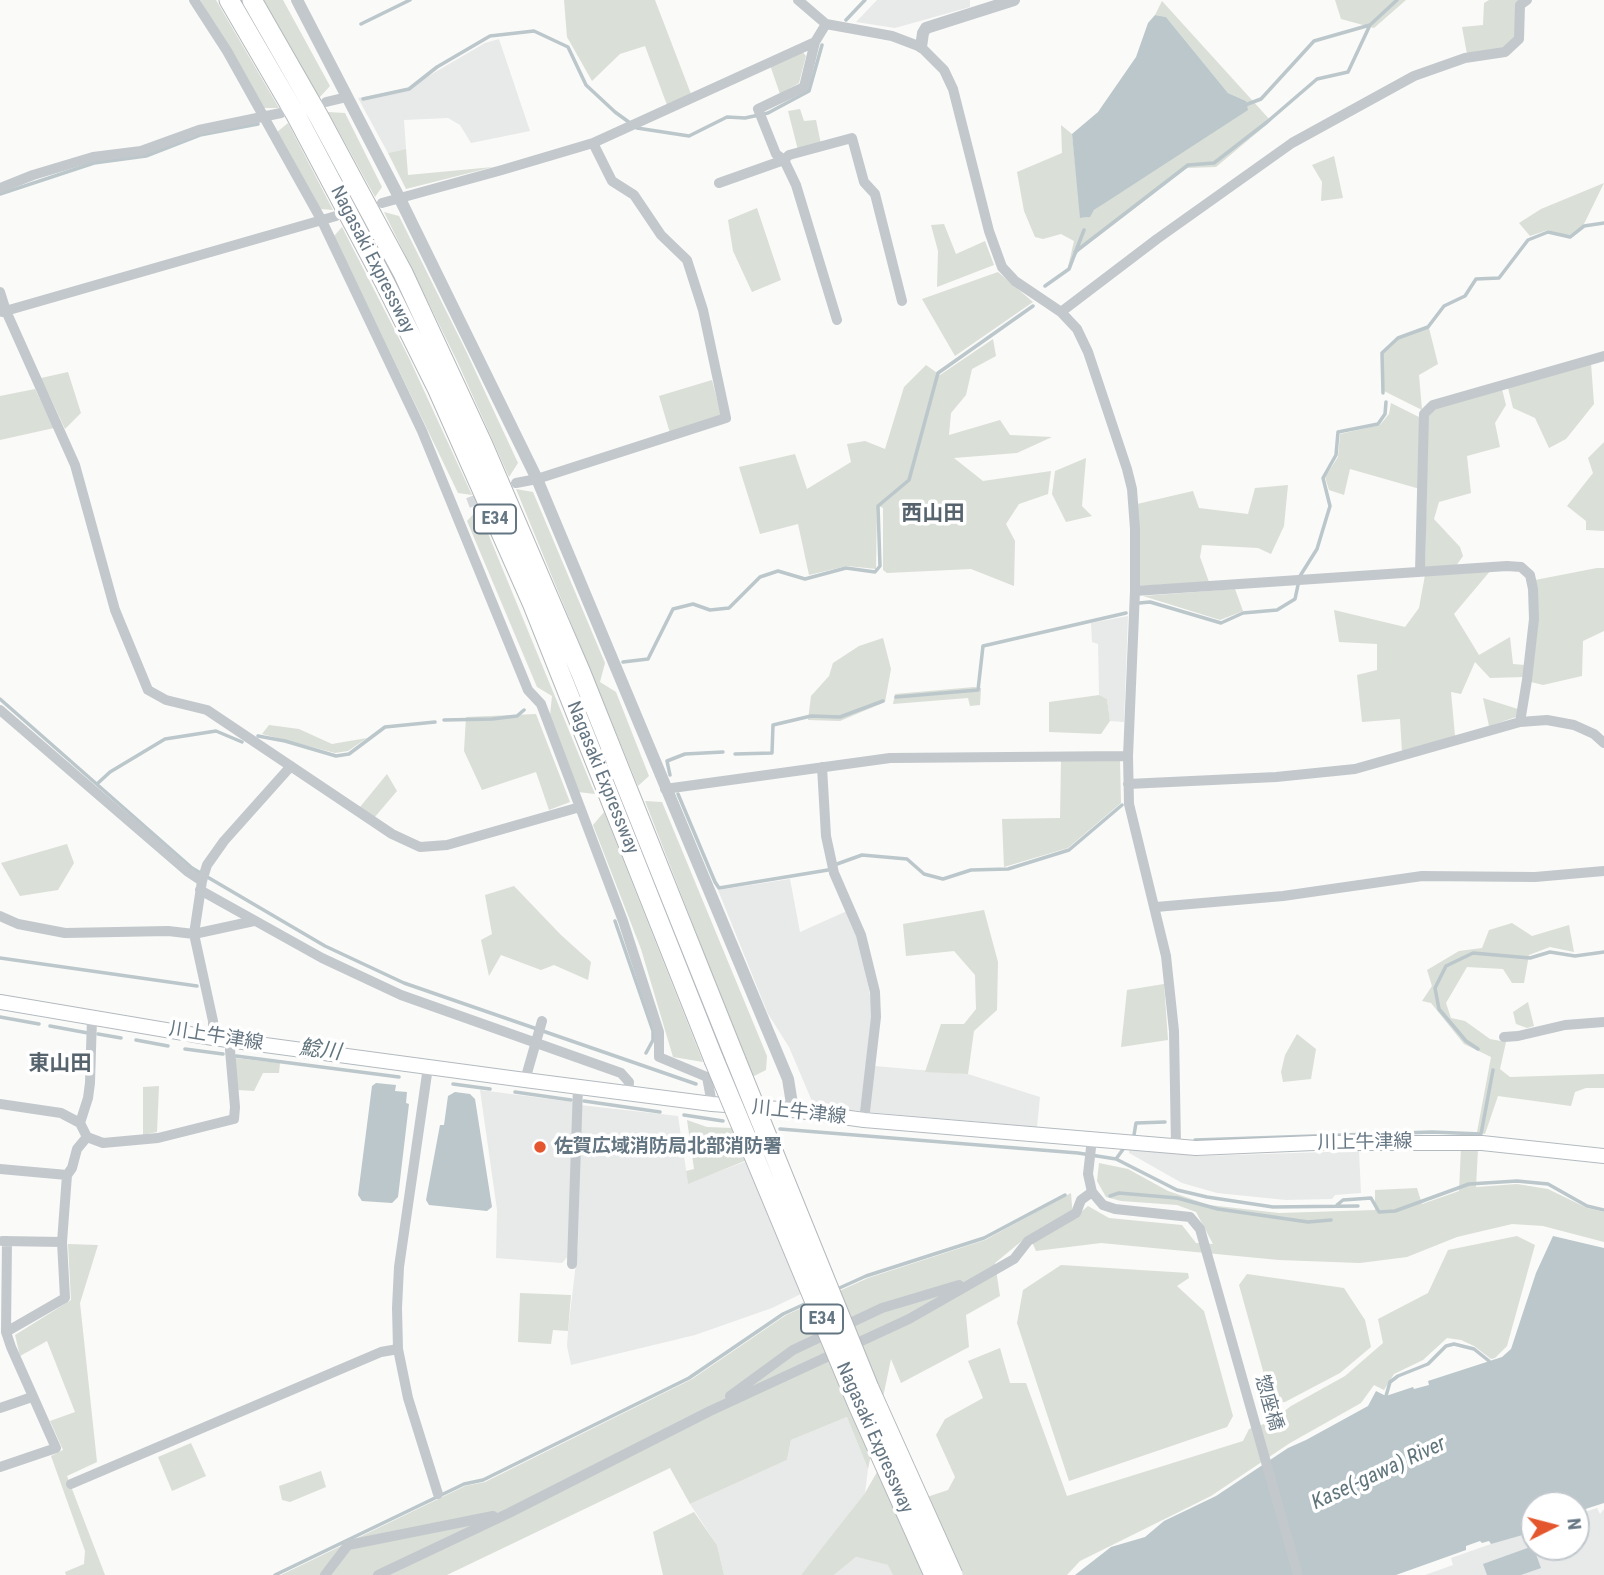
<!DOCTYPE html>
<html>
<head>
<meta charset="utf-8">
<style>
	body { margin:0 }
	#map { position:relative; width:1604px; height:1575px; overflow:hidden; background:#fafaf8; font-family:"Roboto Condensed",sans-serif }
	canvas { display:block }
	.north { position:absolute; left:1520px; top:1491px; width:70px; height:70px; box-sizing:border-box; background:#fff; border:2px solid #c1c8cd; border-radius:50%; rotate:84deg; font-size:19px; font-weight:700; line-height:28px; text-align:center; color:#657683 }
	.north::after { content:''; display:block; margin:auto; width:24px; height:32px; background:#e4572e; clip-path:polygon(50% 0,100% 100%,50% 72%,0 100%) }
</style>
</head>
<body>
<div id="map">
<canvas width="1604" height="1575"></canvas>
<div class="north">N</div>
</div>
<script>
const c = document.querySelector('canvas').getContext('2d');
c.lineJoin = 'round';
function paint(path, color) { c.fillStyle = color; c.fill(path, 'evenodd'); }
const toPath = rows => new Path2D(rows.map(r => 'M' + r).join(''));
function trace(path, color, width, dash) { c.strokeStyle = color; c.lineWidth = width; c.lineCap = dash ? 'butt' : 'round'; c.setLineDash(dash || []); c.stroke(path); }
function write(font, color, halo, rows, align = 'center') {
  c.font = font + ' "Roboto Condensed","Noto Sans JP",sans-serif'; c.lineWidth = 7; c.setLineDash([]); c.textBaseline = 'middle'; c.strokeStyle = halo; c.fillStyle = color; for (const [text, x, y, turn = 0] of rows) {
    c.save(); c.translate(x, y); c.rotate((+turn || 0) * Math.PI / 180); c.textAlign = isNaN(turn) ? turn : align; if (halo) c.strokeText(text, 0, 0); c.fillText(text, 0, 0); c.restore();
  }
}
const built = toPath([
	[877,0,970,0,970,7,895,28,856,22],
	[499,39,530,131,471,143,460,125,448,118,404,120,406,149,388,153,358,98,408,88,485,43],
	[1128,616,1124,722,1110,721,1107,699,1099,695,1098,644,1092,642,1091,623],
	[790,879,800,932,847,911,860,944,873,1011,860,1111,814,1106,789,1047,768,1014,718,890],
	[874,1066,968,1074,1040,1097,1037,1127,868,1112],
	[480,1090,573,1102,570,1254,562,1263,496,1258,497,1210],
	[580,1105,678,1116,688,1183,747,1161,801,1294,772,1308,695,1335,571,1365,567,1346,568,1331,578,1246],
	[1129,1149,1199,1156,1359,1151,1361,1193,1335,1195,1332,1199,1286,1200,1217,1193,1182,1183,1129,1153],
	[847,1417,868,1469,865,1493,823,1548,801,1575,724,1575,717,1545,690,1504,787,1460,791,1440],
	[1597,1508,1600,1514,1604,1509,1604,1575,1425,1575,1453,1565,1451,1558,1534,1529,1534,1547,1576,1547,1576,1515],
	[856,1557,889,1565,893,1575,834,1575]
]);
const green = toPath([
	[200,0,216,0,279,108,264,108],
	[262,0,283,0,330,86,319,98],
	[564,0,655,0,691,94,667,105,645,46,620,54,592,81,567,37],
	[1335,0,1406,0,1374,28,1341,19],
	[1489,0,1518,0,1516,38,1503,48,1467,54,1462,27,1483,25,1484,3],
	[1162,1,1271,121,1216,167,1187,168,1079,251,1068,267,1074,241,1061,234,1043,239,1035,237,1024,211,1017,172,1062,153,1061,125,1072,134,1081,218,1089,217,1094,210,1246,101,1228,93,1166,17,1155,15],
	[802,51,806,56,799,83,780,94,770,65],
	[800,109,804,121,816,120,821,144,798,150,788,111],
	[328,112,345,113,382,187,375,197],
	[288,123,333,210,320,209,277,132],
	[406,149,408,175,493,167,406,189,388,153],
	[1334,156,1343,198,1321,201,1322,182,1312,165],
	[1604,183,1584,224,1568,236,1548,230,1530,236,1519,223,1541,209],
	[757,208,781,280,752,292,733,251,728,220],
	[384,212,399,216,466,351,518,463,509,477,458,363],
	[944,224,956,254,985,241,994,265,937,287,938,251,931,225],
	[342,227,409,358,472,495,458,493,334,236],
	[998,272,1033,302,955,356,922,299],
	[1429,328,1438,364,1419,375,1422,410,1384,391,1383,354,1399,339],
	[993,339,996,356,972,369,966,395,951,413,949,435,1000,420,1010,435,1052,437,1017,453,954,458,983,481,1051,471,1048,494,1019,504,1006,524,1015,541,1014,586,971,569,887,573,883,570,883,508,877,505,876,569,847,566,809,575,798,524,760,534,739,467,795,454,807,489,851,462,847,444,865,441,885,449,904,387,926,365,940,375],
	[1591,363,1594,404,1566,439,1549,448,1535,418,1513,408,1508,388],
	[68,372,81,413,65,429,41,378],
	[712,380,721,415,670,433,659,396],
	[35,389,54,428,0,440,0,396],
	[1502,389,1506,405,1495,423,1500,447,1467,456,1471,493,1439,502,1434,519,1460,547,1463,556,1456,566,1425,568,1428,417,1435,409],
	[1391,403,1421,418,1420,489,1350,469,1344,495,1329,490,1325,477,1338,457,1340,434,1380,425,1389,414],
	[1604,442,1604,531,1586,530,1586,521,1567,506,1593,473,1588,458],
	[1086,458,1082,506,1092,516,1066,522,1052,494,1055,471],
	[1288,485,1284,526,1271,554,1258,548,1202,545,1200,557,1209,582,1138,586,1137,504,1193,491,1199,508,1248,514,1255,488],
	[516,489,533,492,605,663,600,682,616,692,649,776,638,786],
	[478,509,595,794,578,792,550,715,552,696,537,687,467,521],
	[1597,568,1604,568,1604,631,1583,641,1582,676,1543,685,1531,682,1535,580],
	[1491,570,1454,614,1479,655,1510,637,1513,664,1525,665,1523,677,1490,678,1475,662,1461,694,1451,692,1455,736,1402,752,1400,719,1362,722,1357,675,1377,670,1377,644,1339,642,1334,610,1405,627,1419,608,1425,575],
	[1235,589,1243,611,1220,620,1143,596],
	[883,638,891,669,885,702,840,721,808,720,811,696,829,676,833,663,859,646],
	[974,687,981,688,980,705,970,706,968,698,893,704,895,694],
	[1099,695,1107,699,1110,721,1101,734,1049,732,1049,702],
	[1483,698,1518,709,1516,717,1489,726],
	[536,714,570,802,549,810,536,772,482,790,464,751,466,717],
	[269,725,299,729,332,744,367,738,348,751,335,753,262,734],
	[1120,760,1121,803,1068,848,1004,867,1002,819,1060,818,1061,761],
	[387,774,397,791,374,818,360,807],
	[645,801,662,802,767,1056,766,1070,752,1077],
	[604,812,703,1062,673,1057,641,949,593,825],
	[67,844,74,863,58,890,20,896,1,863],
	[514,886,561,935,591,962,588,980,554,965,541,970,501,955,489,976,481,940,492,934,485,895],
	[984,910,998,962,997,1010,974,1031,968,1074,925,1072,941,1024,964,1024,976,1009,975,975,954,951,906,956,903,924],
	[1512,923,1532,936,1569,925,1574,952,1550,947,1529,955,1524,983,1512,983,1503,969,1467,967,1446,1003,1451,1018,1465,1021,1490,1039,1506,1042,1500,1069,1510,1077,1604,1074,1604,1088,1586,1088,1575,1092,1571,1106,1498,1096,1485,1134,1477,1132,1491,1057,1464,1044,1431,1003,1422,1001,1432,986,1427,970,1459,951,1482,948,1489,930],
	[1164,984,1168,1040,1121,1047,1127,990],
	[1528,1002,1534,1026,1527,1028,1516,1024,1513,1012],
	[1297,1034,1316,1049,1311,1079,1283,1082,1281,1072,1285,1055],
	[235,1058,280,1063,279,1073,263,1073,254,1091,238,1090],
	[159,1086,157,1132,143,1135,143,1087],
	[687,1120,707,1127,732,1128,747,1160,688,1184,686,1171,694,1169],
	[1461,1147,1478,1149,1476,1187,1517,1184,1548,1189,1587,1208,1604,1212,1604,1242,1543,1226,1512,1224,1457,1237,1407,1257,1360,1263,1279,1260,1101,1243,1036,1251,1029,1235,995,1263,1000,1296,966,1315,969,1347,901,1383,891,1359,868,1469,847,1417,791,1440,787,1460,690,1504,670,1468,447,1575,281,1575,465,1486,485,1482,692,1379,786,1315,868,1278,985,1240,1071,1193,1073,1219,1088,1206,1109,1218,1182,1225,1196,1243,1213,1244,1196,1212,1177,1205,1121,1201,1106,1197,1097,1181,1099,1163,1128,1169,1168,1191,1209,1205,1279,1213,1375,1210,1375,1190,1417,1188,1422,1204,1459,1191],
	[1517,1236,1535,1245,1507,1346,1495,1358,1491,1359,1474,1346,1461,1340,1447,1338,1423,1360,1394,1374,1384,1390,1374,1385,1361,1403,1290,1443,1211,1496,1080,1561,1067,1575,893,1575,888,1565,856,1557,834,1575,801,1575,865,1493,877,1472,894,1419,927,1497,948,1490,955,1477,936,1435,945,1419,983,1398,968,1361,1000,1348,1010,1383,1026,1383,1067,1496,1243,1441,1249,1429,1270,1422,1291,1406,1345,1376,1383,1343,1378,1319,1428,1293,1448,1250],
	[68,1244,98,1245,80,1303,97,1462,67,1476,105,1575,66,1575,65,1572,84,1564,85,1551,51,1456,63,1450,50,1421,75,1412,47,1341,20,1356,15,1335,71,1300],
	[1061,1265,1188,1273,1189,1278,1177,1286,1204,1311,1233,1416,1227,1427,1069,1481,1017,1323,1023,1290],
	[1247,1274,1344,1288,1365,1320,1371,1347,1340,1373,1285,1402,1272,1403,1239,1285],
	[520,1293,571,1295,568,1331,553,1330,551,1344,518,1342],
	[191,1443,206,1476,172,1491,158,1457],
	[321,1471,326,1487,290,1502,282,1500,279,1486],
	[694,1512,717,1545,724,1575,663,1575,653,1532]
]);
const water = toPath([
	[1155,15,1166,17,1228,93,1246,101,1248,110,1094,210,1090,217,1080,218,1072,134,1098,112,1136,57,1148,23],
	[376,1083,396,1085,395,1091,407,1092,406,1103,409,1104,398,1197,392,1203,362,1201,358,1195,372,1086],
	[455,1092,470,1094,475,1099,492,1207,487,1211,429,1205,426,1200,440,1125,444,1125,448,1096],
	[1553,1236,1604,1248,1604,1503,1576,1512,1576,1505,1534,1505,1534,1526,1526,1529,1526,1534,1491,1544,1489,1541,1482,1543,1480,1541,1466,1546,1466,1550,1396,1575,1075,1575,1111,1547,1145,1537,1164,1521,1216,1496,1288,1448,1306,1440,1368,1406,1376,1391,1386,1396,1413,1387,1414,1389,1429,1385,1428,1381,1502,1357,1511,1349,1536,1273],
	[1533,1546,1541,1568,1521,1575,1487,1575,1483,1564]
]);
const stream = toPath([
	[846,20,865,0],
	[361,24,410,0],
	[363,99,409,89,437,67,490,36,534,31,568,47,586,85,615,112,637,128,689,136,727,117,745,118,768,113,809,91,822,45],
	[1245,105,1261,99,1314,41,1370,25,1397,0],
	[0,194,94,163,146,156,200,135,258,124],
	[1075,252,1188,165,1214,163,1267,122,1317,79,1348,72,1370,25],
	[1045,286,1069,269,1084,230],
	[1383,393,1382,353,1398,338,1428,327,1444,306,1465,296,1476,279,1499,278,1528,240,1548,232,1570,237,1584,226,1604,223],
	[1300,576,1317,549,1330,506,1323,478,1336,455,1338,432,1378,424,1385,414,1386,402],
	[1139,603,1150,602,1221,623,1243,613,1277,610,1295,599,1298,585],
	[623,662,648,659,673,609,693,604,710,610,729,608,760,577,778,571,805,579,846,568,875,572,880,566,878,506,909,480,938,373,1033,306],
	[896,697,978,690,983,646,1126,613],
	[0,699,192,868,325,946,404,983,696,1084],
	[444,720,492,719,517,716,524,710],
	[258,736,285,741,336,756,349,754,385,727,435,722],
	[735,754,772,753,773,725,811,716,840,717,883,701],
	[670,775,667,761,685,754,723,752],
	[97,784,110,772,165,739,216,731,242,742],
	[678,794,715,882,719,888,828,870],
	[837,864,862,855,907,859,924,874,943,879,971,870,1008,869,1069,850,1122,805],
	[615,921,653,1031,653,1040,646,1053],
	[0,958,197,986],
	[0,1017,39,1024],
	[50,1026,88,1033],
	[98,1034,121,1038],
	[136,1040,168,1046],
	[185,1049,223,1054],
	[1478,1049,1466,1041,1439,1009,1435,988,1446,966,1473,953,1530,958,1550,952,1575,956,1604,952],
	[236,1056,399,1077],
	[453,1084,490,1089],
	[515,1092,571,1100],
	[584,1101,660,1112],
	[684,1115,723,1121],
	[780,1129,1078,1153,1116,1159,1177,1190,1207,1197,1273,1207,1358,1206],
	[1134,1135,1136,1123,1165,1122],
	[1195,1140,1432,1132,1481,1134,1493,1070],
	[1116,1159,1124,1148],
	[1110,1196,1119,1193,1177,1198,1218,1209,1308,1222,1331,1220],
	[1337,1205,1343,1200,1371,1198,1379,1212,1395,1211,1469,1184,1517,1181,1548,1184,1587,1206,1604,1210],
	[835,1290,866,1276,984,1238,1065,1195],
	[1386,1396,1390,1382,1398,1376,1428,1364,1446,1346,1454,1344,1474,1349,1489,1361],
	[275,1575,464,1484,483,1480,689,1378,783,1314,809,1302]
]);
const minorTunnel = toPath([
	[468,503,488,495]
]);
const minor = toPath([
	[194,0,227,51,322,221,422,431,528,690,541,704,623,921,659,1032,659,1057,707,1077,712,1104],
	[798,0,826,24,892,36,921,47,944,70,953,89,989,231,1002,267,1015,281,1061,312,1077,329,1088,352,1127,469,1132,489,1135,529,1135,591,1128,756,1129,804,1166,956,1174,1031,1176,1146],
	[815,42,804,87,758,109,776,154,784,160,796,185,837,320],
	[326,102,347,97],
	[719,183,784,160,789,155,852,138,864,182,875,194,902,301],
	[0,188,33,175,93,157,141,151,199,130,281,113],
	[382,203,502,170,593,143,815,42,826,24],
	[0,292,6,311,75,465,115,610,148,690,166,700,207,710,392,834,420,847,447,845,580,807],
	[2,312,336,216],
	[1061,312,1157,239,1292,143,1414,76,1465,58,1505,52,1519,39,1520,5,1527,0],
	[516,483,537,479,726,418,703,310,687,260,661,235,634,195,612,181,593,143],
	[1420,572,1424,414,1433,405,1604,356],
	[1135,591,1507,566,1521,567,1530,575,1533,589,1534,619,1527,680,1520,722],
	[0,710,187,871,202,881],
	[822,767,826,836,834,873,861,935,875,992,876,1017,864,1120],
	[1128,784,1276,777,1355,769,1520,722,1547,720,1574,725,1594,734,1604,743],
	[665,789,890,758,1128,756],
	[200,890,322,958,401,995,621,1073,629,1082,628,1094],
	[1156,907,1283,896,1422,876,1535,877,1604,871],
	[0,916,18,924,65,933,168,931,194,934,254,921],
	[1504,1037,1518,1036,1565,1025,1604,1022],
	[213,1038,213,1021,194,934,202,881,207,865,224,841,291,766],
	[428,1067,399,1267,397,1308,398,1349,408,1398,438,1494],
	[525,1080,542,1021],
	[0,1104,61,1113,80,1123,87,1137,103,1143,158,1138,234,1119,235,1107,230,1050,232,1040],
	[80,1123,88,1098,90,1083,92,1018],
	[1092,1139,1088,1174,1092,1192,1103,1205,1115,1209,1190,1217,1200,1229,1298,1575],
	[0,1169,67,1175],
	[2,1241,62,1242],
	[572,1264,578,1087],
	[6,1332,65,1298,62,1242,67,1175,72,1168,77,1149,87,1137],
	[730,1396,793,1350,882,1308,959,1285],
	[0,1408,32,1397],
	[0,1467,56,1448,11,1347,6,1332,7,1241],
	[71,1484,381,1352,398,1349],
	[325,1575,348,1545,493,1516],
	[378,1575,509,1513,710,1411,909,1319,1014,1259,1028,1241,1076,1213,1081,1200,1092,1192]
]);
const tertiary = toPath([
	[297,0,399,197,537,479,788,1079,793,1110],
	[921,47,923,33,926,28,1014,0]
]);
const secondary = toPath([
	[0,1002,213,1038,525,1080,712,1104,793,1110,864,1120,1196,1148,1314,1143,1482,1143,1604,1156]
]);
const motorway = toPath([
	[229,0,296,115,385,283,437,388,533,605,714,1060],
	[252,0,319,117,403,273,483,445,581,673,736,1060]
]);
const motorwayBridge = toPath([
	[714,1060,858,1405,934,1575],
	[736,1060,869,1388,953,1575]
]);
const markers = [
	[540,1147,7,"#e4572e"]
];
const shields = [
	[495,519,42],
	[822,1319,42]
];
const shieldNames = [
	["E34",495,519],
	["E34",822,1319]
];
const streetNames = [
	["Nagasaki Expressway",372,260,63],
	["Nagasaki Expressway",602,778,68],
	["川上牛津線",216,1037,9],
	["川上牛津線",799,1113,6],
	["川上牛津線",1365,1143,-1],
	["惣座橋",1268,1403,74],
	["Nagasaki Expressway",874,1438,66]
];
const poiNames = [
	["佐賀広域消防局北部消防署",554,1147]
];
const neighbourhoodNames = [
	["西山田",933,515],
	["東山田",60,1065]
];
const waterNames = [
	["鯰川",320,1051,7],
	["Kase(-gawa) River",1379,1474,-25]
];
paint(built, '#e8e9e9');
paint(green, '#dadfd7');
paint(water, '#bbc7cb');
trace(stream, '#bbc7cb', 3.5);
trace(minorTunnel, '#d5d9db', 10, [10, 5]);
trace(secondary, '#b3babf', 16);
trace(motorway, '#b4b9bd', 21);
trace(minor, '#c3c8cc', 10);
trace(tertiary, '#c3c8cc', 12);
trace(secondary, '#fff', 14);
trace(motorway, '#fff', 19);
trace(motorwayBridge, '#b4b9bd', 21, []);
trace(motorwayBridge, '#fff', 19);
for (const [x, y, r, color] of markers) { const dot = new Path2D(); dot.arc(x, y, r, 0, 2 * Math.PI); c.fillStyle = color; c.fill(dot); trace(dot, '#fff', 2.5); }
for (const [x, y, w] of shields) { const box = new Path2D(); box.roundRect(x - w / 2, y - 14.5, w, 29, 5); c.fillStyle = '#fff'; c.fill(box); trace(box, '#657683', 2); }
write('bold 18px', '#657683', null, shieldNames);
write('19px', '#657683', '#fff', streetNames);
write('bold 19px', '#657683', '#fff', poiNames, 'left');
write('bold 21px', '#57646e', '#fff', neighbourhoodNames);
write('italic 21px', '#60757c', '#fff', waterNames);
</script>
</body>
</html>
